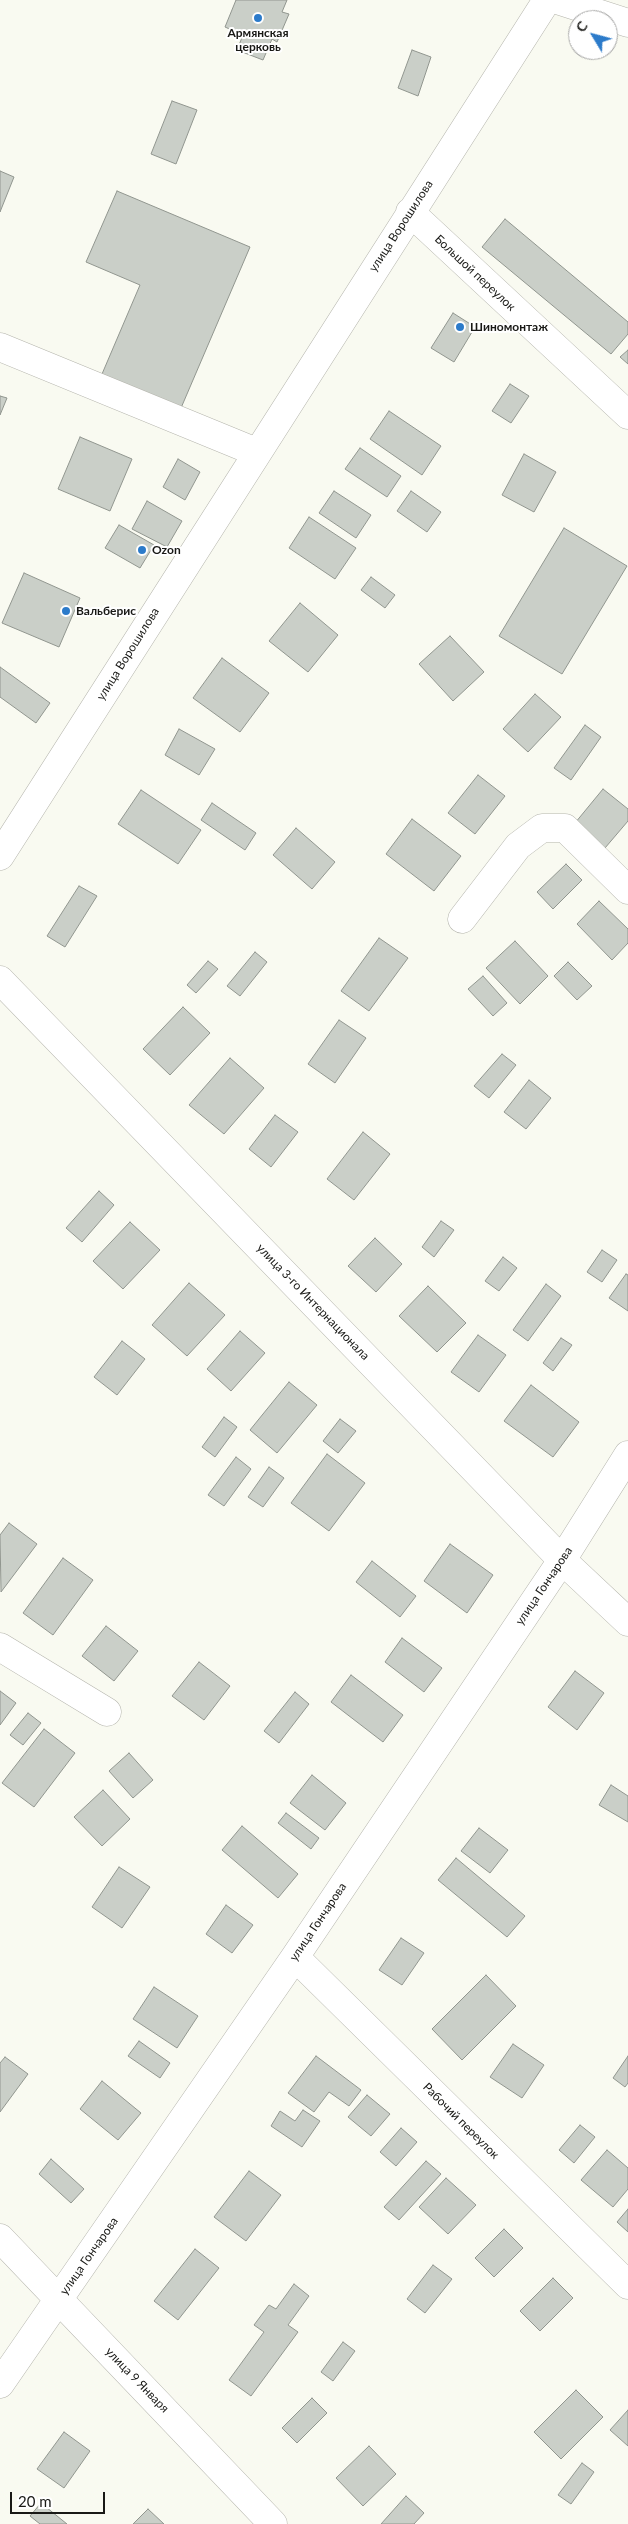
<!DOCTYPE html>
<html>
<head>
<meta charset="utf-8">
<style>
	body { margin:0 }
	#map { position:relative; width:628px; height:2524px; overflow:hidden; background:#f9faf1; font-family:Lato,sans-serif }
	canvas { display:block }
	.north { position:absolute; left:568px; top:10px; width:50px; height:50px; box-sizing:border-box; background:#fff; border:1px solid #a3a3a2; border-radius:50%; rotate:307deg; font-size:14px; font-weight:700; line-height:20px; text-align:center; color:#191916 }
	.north::after { content:''; display:block; margin:auto; width:18px; height:22px; background:#2c7bca; clip-path:polygon(50% 0,100% 100%,50% 72%,0 100%) }
	.scale { position:absolute; left:10px; top:2492px; width:95px; height:22px; box-sizing:border-box; border:2px solid #191916; border-top:0; padding-left:6px; font-size:15px; line-height:18px; white-space:nowrap; color:#191916; -webkit-text-stroke:4px #fff; paint-order:stroke }
</style>
</head>
<body>
<div id="map">
<canvas width="628" height="2524"></canvas>
<div class="north">С</div>
<div class="scale">20 m</div>
</div>
<script>
const c = document.querySelector('canvas').getContext('2d');
c.lineJoin = 'round';
function paint(path, color) { c.fillStyle = color; c.fill(path, 'evenodd'); }
const toPath = rows => new Path2D(rows.map(r => 'M' + r).join(''));
function trace(path, color, width, dash) { c.strokeStyle = color; c.lineWidth = width; c.lineCap = dash ? 'butt' : 'round'; c.setLineDash(dash || []); c.stroke(path); }
function write(font, color, halo, rows, align = 'center') {
  c.font = font + ' Lato,sans-serif'; c.lineWidth = 4; c.setLineDash([]); c.textBaseline = 'middle'; c.strokeStyle = halo; c.fillStyle = color; for (const [text, x, y, turn = 0] of rows) {
    c.save(); c.translate(x, y); c.rotate((+turn || 0) * Math.PI / 180); c.textAlign = isNaN(turn) ? turn : align; if (halo) c.strokeText(text, 0, 0); c.fillText(text, 0, 0); c.restore();
  }
}
const building = toPath([
	[236,0,287,0,282,12,289,14,277,42,272,39,263,60,237,50,243,35,225,27,236,0],
	[412,50,431,57,418,96,398,88,412,50],
	[172,101,197,110,176,164,151,154,172,101],
	[0,171,14,177,0,212,0,171],
	[117,191,250,247,181,408,102,374,140,285,86,262,117,191],
	[505,219,628,322,628,334,611,354,482,247,505,219],
	[453,313,475,327,454,362,431,348,453,313],
	[628,350,628,364,620,357,628,350],
	[510,384,529,396,511,423,492,411,510,384],
	[0,396,7,398,0,415,0,396],
	[389,411,441,446,422,475,370,439,389,411],
	[80,437,132,459,110,511,58,489,80,437],
	[360,448,401,476,387,497,345,469,360,448],
	[524,454,556,472,534,512,502,495,524,454],
	[178,459,200,472,185,500,163,487,178,459],
	[334,491,371,515,356,538,319,513,334,491],
	[411,491,441,512,427,532,397,511,411,491],
	[147,501,182,521,167,547,132,529,147,501],
	[309,517,356,548,335,579,289,548,309,517],
	[119,525,154,545,140,568,105,548,119,525],
	[564,528,627,566,562,674,499,636,564,528],
	[24,573,80,598,59,647,2,623,24,573],
	[371,577,395,595,385,608,361,590,371,577],
	[300,603,338,635,308,672,269,641,300,603],
	[450,636,484,672,453,701,419,664,450,636],
	[222,658,269,693,240,732,193,698,222,658],
	[0,667,50,703,36,723,0,697,0,667],
	[535,694,561,717,528,752,503,729,535,694],
	[585,725,601,737,571,780,554,768,585,725],
	[179,729,215,749,199,775,165,755,179,729],
	[478,775,505,796,475,834,448,813,478,775],
	[603,789,628,809,628,821,605,848,575,823,603,789],
	[141,790,201,830,178,864,118,824,141,790],
	[212,803,256,833,245,850,201,820,212,803],
	[412,819,461,856,434,891,386,854,412,819],
	[296,828,335,862,312,889,273,855,296,828],
	[566,864,582,880,553,909,537,892,566,864],
	[79,886,97,896,65,947,47,936,79,886],
	[599,901,628,929,628,943,612,960,577,924,599,901],
	[379,938,408,958,369,1011,341,991,379,938],
	[515,941,548,976,520,1004,486,968,515,941],
	[255,952,267,962,240,996,227,986,255,952],
	[208,961,218,969,196,993,187,985,208,961],
	[568,962,592,986,577,1000,554,976,568,962],
	[483,976,507,1003,493,1016,468,989,483,976],
	[183,1007,210,1033,170,1075,143,1049,183,1007],
	[339,1020,366,1038,335,1083,308,1064,339,1020],
	[502,1054,516,1065,489,1098,474,1086,502,1054],
	[230,1058,264,1088,224,1134,189,1105,230,1058],
	[529,1080,551,1098,526,1129,504,1112,529,1080],
	[275,1115,298,1132,271,1167,249,1149,275,1115],
	[363,1132,390,1154,354,1200,327,1179,363,1132],
	[99,1191,114,1205,82,1242,66,1228,99,1191],
	[441,1221,454,1230,434,1257,422,1247,441,1221],
	[130,1222,160,1250,123,1289,93,1261,130,1222],
	[375,1238,402,1264,376,1292,348,1266,375,1238],
	[602,1250,617,1260,602,1282,587,1272,602,1250],
	[503,1257,517,1268,499,1291,485,1281,503,1257],
	[626,1274,628,1275,628,1311,609,1298,626,1274],
	[189,1283,225,1315,187,1356,152,1325,189,1283],
	[546,1284,561,1296,528,1341,513,1330,546,1284],
	[428,1286,466,1323,437,1352,399,1316,428,1286],
	[240,1331,265,1353,231,1391,207,1369,240,1331],
	[478,1335,506,1355,479,1392,451,1372,478,1335],
	[561,1338,572,1345,553,1371,543,1363,561,1338],
	[122,1341,145,1359,117,1395,94,1377,122,1341],
	[289,1382,317,1405,277,1453,250,1430,289,1382],
	[531,1385,579,1422,553,1457,504,1421,531,1385],
	[224,1417,237,1427,215,1457,202,1447,224,1417],
	[340,1419,356,1431,338,1453,323,1441,340,1419],
	[327,1454,365,1483,329,1531,291,1503,327,1454],
	[236,1457,251,1469,224,1506,208,1495,236,1457],
	[269,1467,284,1478,263,1507,248,1497,269,1467],
	[9,1523,37,1544,1,1592,0,1535,9,1523],
	[450,1544,493,1575,467,1613,424,1581,450,1544],
	[63,1558,93,1580,53,1635,23,1613,63,1558],
	[372,1561,416,1596,400,1617,356,1582,372,1561],
	[106,1626,138,1651,114,1681,82,1656,106,1626],
	[402,1638,442,1668,424,1692,385,1662,402,1638],
	[199,1662,230,1686,204,1720,172,1696,199,1662],
	[575,1671,604,1693,577,1730,548,1707,575,1671],
	[351,1675,403,1715,383,1742,331,1702,351,1675],
	[0,1691,16,1703,0,1725,0,1691],
	[295,1692,309,1704,279,1743,264,1731,295,1692],
	[28,1713,41,1723,23,1745,10,1735,28,1713],
	[44,1729,75,1753,34,1807,2,1783,44,1729],
	[129,1753,153,1780,133,1798,109,1771,129,1753],
	[312,1775,346,1803,325,1830,290,1803,312,1775],
	[611,1785,628,1796,628,1822,599,1805,611,1785],
	[103,1790,130,1819,102,1846,74,1817,103,1790],
	[286,1813,319,1838,311,1849,278,1823,286,1813],
	[242,1826,298,1874,278,1898,222,1850,242,1826],
	[479,1828,508,1850,490,1873,461,1851,479,1828],
	[456,1858,525,1916,507,1937,438,1880,456,1858],
	[119,1867,150,1887,122,1928,92,1907,119,1867],
	[226,1905,253,1925,232,1953,206,1934,226,1905],
	[401,1938,424,1953,402,1985,379,1970,401,1938],
	[486,1975,516,2006,462,2060,432,2029,486,1975],
	[154,1987,198,2016,177,2048,133,2019,154,1987],
	[139,2041,170,2063,160,2078,128,2056,139,2041],
	[513,2044,544,2065,522,2098,490,2077,513,2044],
	[316,2056,361,2090,349,2106,329,2092,314,2112,288,2093,316,2056],
	[628,2056,628,2083,625,2087,613,2078,628,2056],
	[5,2057,28,2074,0,2112,0,2063,5,2057],
	[102,2081,141,2113,118,2140,80,2109,102,2081],
	[367,2095,390,2114,371,2136,348,2117,367,2095],
	[303,2110,320,2121,302,2147,271,2126,280,2111,295,2121,303,2110],
	[580,2125,595,2137,574,2163,559,2150,580,2125],
	[401,2128,417,2142,396,2166,380,2152,401,2128],
	[607,2150,628,2168,628,2189,613,2207,581,2180,607,2150],
	[51,2159,84,2189,71,2203,39,2174,51,2159],
	[426,2161,441,2174,399,2220,384,2207,426,2161],
	[249,2171,281,2195,246,2241,214,2217,249,2171],
	[446,2178,476,2205,448,2234,419,2207,446,2178],
	[628,2209,628,2232,617,2222,628,2209],
	[504,2229,523,2248,494,2277,475,2258,504,2229],
	[195,2249,219,2268,178,2320,154,2301,195,2249],
	[433,2265,452,2279,425,2313,407,2299,433,2265],
	[553,2278,573,2298,540,2331,520,2311,553,2278],
	[294,2284,309,2296,288,2325,298,2332,251,2396,229,2380,264,2332,254,2325,269,2305,276,2309,294,2284],
	[343,2342,355,2351,333,2381,321,2372,343,2342],
	[576,2390,603,2417,561,2459,534,2432,576,2390],
	[312,2398,327,2413,297,2443,282,2428,312,2398],
	[628,2410,628,2446,610,2430,628,2410],
	[64,2432,90,2451,64,2488,37,2469,64,2432],
	[369,2446,396,2474,363,2506,336,2478,369,2446],
	[582,2463,594,2472,571,2504,558,2495,582,2463],
	[406,2496,424,2513,414,2524,381,2524,406,2496],
	[41,2503,67,2524,40,2524,30,2516,41,2503],
	[148,2509,164,2524,133,2524,148,2509]
]);
const minor = toPath([
	[410,212,628,415],
	[0,347,256,452],
	[0,856,547,0],
	[462,919,518,846,542,828,565,828,628,890],
	[0,980,562,1560,628,1622],
	[0,1647,107,1712],
	[295,1957,628,2285],
	[0,2238,273,2524],
	[0,2384,295,1957,562,1560,628,1455]
]);
const major = toPath([
	[557,0,628,23]
]);
const markers = [
	[258,18,5,"#2c7bca"],
	[460,327,5,"#2c7bca"],
	[142,550,5,"#2c7bca"],
	[66,611,5,"#2c7bca"]
];
const poiNames = [
	["Армянская",258,33,"center"],
	["церковь",258,47,"center"],
	["Шиномонтаж",470,327],
	["Ozon",152,550],
	["Вальберис",76,611]
];
const streetNames = [
	["улица Ворошилова",401,226,-57],
	["Большой переулок",475,273,43],
	["улица Ворошилова",128,654,-58],
	["улица 3-го Интернационала",313,1302,46],
	["улица Гончарова",544,1586,-56],
	["улица Гончарова",318,1922,-56],
	["Рабочий переулок",461,2121,45],
	["улица Гончарова",89,2256,-55],
	["улица 9 Января",137,2380,46]
];
paint(building, '#cacfc8');
trace(building, '#91968f', 1);
trace(minor, '#b4b4ac', 29);
trace(major, '#b4b4ac', 29);
trace(minor, '#fff', 28);
trace(major, '#fff', 28);
for (const [x, y, r, color] of markers) { const dot = new Path2D(); dot.arc(x, y, r, 0, 2 * Math.PI); c.fillStyle = color; c.fill(dot); trace(dot, '#fff', 2); }
write('bold 12px', '#191916', '#fff', poiNames, 'left');
write('12px', '#191916', '#fff', streetNames);
</script>
</body>
</html>
